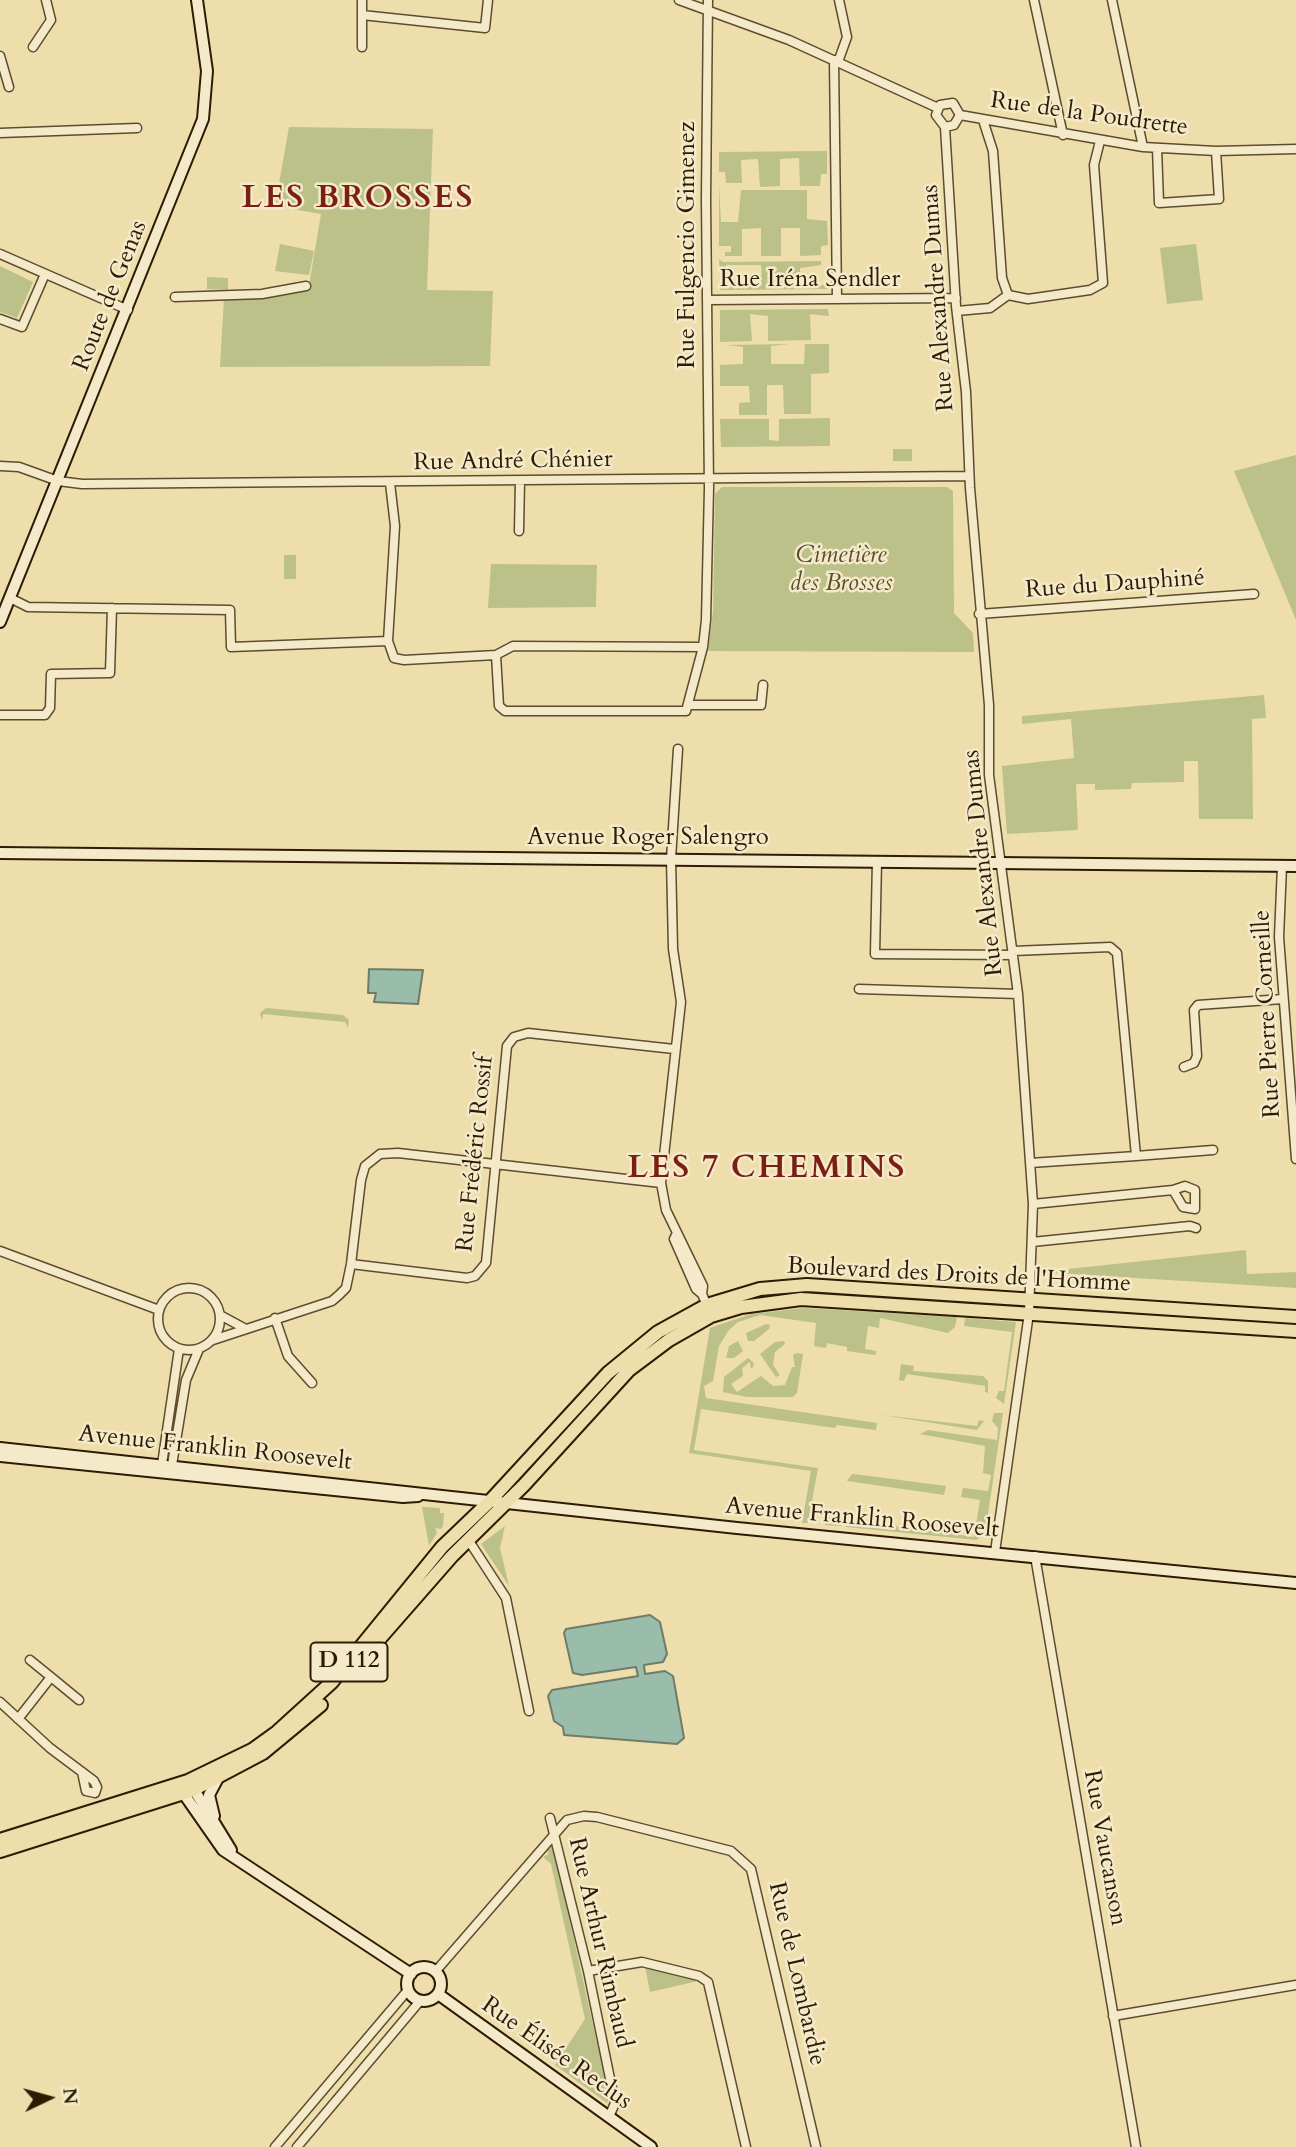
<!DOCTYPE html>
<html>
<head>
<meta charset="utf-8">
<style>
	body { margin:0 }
	#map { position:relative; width:1296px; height:2147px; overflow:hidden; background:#eedeac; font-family:Cardo,serif }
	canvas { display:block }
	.north { position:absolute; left:14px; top:2063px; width:70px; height:70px; -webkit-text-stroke:5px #f4eac9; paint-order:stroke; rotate:85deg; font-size:19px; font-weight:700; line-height:28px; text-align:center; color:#2d1b04 }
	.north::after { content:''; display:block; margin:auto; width:24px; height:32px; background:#2d1b04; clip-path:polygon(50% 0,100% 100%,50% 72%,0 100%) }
</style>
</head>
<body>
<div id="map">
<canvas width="1296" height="2147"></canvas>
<div class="north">N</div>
</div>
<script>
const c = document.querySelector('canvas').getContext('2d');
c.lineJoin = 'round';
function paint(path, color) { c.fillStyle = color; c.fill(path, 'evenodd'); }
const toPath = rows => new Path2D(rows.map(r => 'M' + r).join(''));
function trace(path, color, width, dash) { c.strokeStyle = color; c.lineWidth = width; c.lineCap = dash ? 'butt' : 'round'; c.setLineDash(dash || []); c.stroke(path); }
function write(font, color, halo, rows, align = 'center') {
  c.font = font + ' Cardo,serif'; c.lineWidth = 5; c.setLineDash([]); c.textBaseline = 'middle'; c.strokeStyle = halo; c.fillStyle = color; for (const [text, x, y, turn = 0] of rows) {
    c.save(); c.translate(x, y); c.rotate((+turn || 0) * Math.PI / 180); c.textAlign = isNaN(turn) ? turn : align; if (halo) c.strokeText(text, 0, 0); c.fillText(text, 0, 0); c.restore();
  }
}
const green = toPath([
	[289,127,433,129,427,290,493,291,490,366,220,367,224,298,275,297,276,291,308,291,321,214,275,206],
	[827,151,827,174,821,174,820,186,800,186,799,158,780,159,780,186,760,187,758,159,741,160,742,183,726,183,725,172,719,172,719,152],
	[719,184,721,222,738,222,741,190,807,190,807,219,827,221,828,245,821,246,821,255,800,256,800,228,781,228,781,256,761,256,761,228,742,229,742,256,725,256,725,252,731,252,731,246,719,246],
	[280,244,314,251,309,275,275,271],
	[1196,244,1203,300,1167,304,1160,248],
	[719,259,723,262,821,261,821,265,800,268,800,285,828,285,828,289,720,290,720,276,723,276,723,286,761,286,758,275,762,275,761,265,726,265,726,272,720,272],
	[0,266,33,282,17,318,0,312],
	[207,277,228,278,228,290,207,289],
	[828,309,829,316,810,314,811,340,768,341,768,316,750,314,752,341,720,342,720,310],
	[790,344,771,346,771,364,804,364,805,344,829,344,829,373,811,374,811,414,784,414,783,385,767,385,767,415,739,415,739,403,750,402,749,386,720,386,720,365,743,364,743,347,727,345],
	[830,418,830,446,721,447,720,419,769,419,769,440,779,441,779,419],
	[893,449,912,449,912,461,893,461],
	[1296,455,1296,620,1234,471],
	[722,487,947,487,953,491,954,613,973,633,974,652,708,651,713,612,715,494],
	[284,555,296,555,296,579,284,579],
	[491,564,597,565,596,607,488,608],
	[1264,695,1266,718,1252,719,1253,819,1199,819,1198,761,1184,761,1184,782,1132,783,1131,789,1095,790,1095,784,1076,784,1078,830,1007,834,1002,766,1074,758,1071,719,1022,724,1022,716],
	[266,1008,343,1015,349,1020,348,1028,345,1022,263,1014,262,1021,260,1013],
	[1246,1250,1247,1274,1296,1272,1296,1288,1040,1272],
	[803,1308,957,1317,955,1327,948,1333,880,1318,879,1328,868,1326,866,1341,865,1349,876,1351,876,1355,847,1351,847,1347,827,1343,826,1348,814,1346,816,1323,760,1315,738,1322,729,1330,719,1346,713,1381,704,1386,706,1398,877,1423,876,1430,837,1425,835,1428,701,1409,694,1450,818,1468,808,1523,802,1523,811,1471,689,1453,710,1328,751,1314],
	[965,1318,1016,1322,1004,1404,996,1398,999,1391,1004,1391,1012,1332,964,1326],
	[766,1324,770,1325,769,1329,754,1341,748,1341,746,1333],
	[738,1341,743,1351,734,1358,726,1358,729,1346],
	[784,1341,785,1344,775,1352,773,1365,780,1375,776,1377,760,1354,775,1342],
	[797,1353,803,1354,797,1393,793,1397,747,1397,723,1392,724,1377,748,1358,754,1363,753,1367,751,1369,750,1362,742,1368,743,1376,731,1384,737,1392,761,1376,773,1386,785,1385,792,1367,795,1367,793,1355],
	[901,1364,914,1366,913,1371,983,1376,988,1381,988,1393,985,1392,985,1386,907,1374,904,1381,899,1380],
	[994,1413,1003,1413,985,1534,976,1540,846,1527,846,1520,843,1520,841,1526,825,1525,824,1516,974,1537,980,1500,961,1497,963,1488,988,1491,991,1475,983,1473,985,1446,920,1434,928,1430,997,1440,998,1428,992,1421],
	[882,1415,977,1426,979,1420,984,1421,977,1430],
	[852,1474,862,1475,946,1486,944,1495,847,1481],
	[422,1507,440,1508,440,1513,444,1513,443,1526,441,1529,435,1528,437,1533,429,1546],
	[505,1526,500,1548,509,1586,481,1544],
	[553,1845,609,2097,607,2103,555,2065,585,2019,551,1864,543,1857,549,1854,547,1851],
	[645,1967,698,1981,650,1992]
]);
const water = toPath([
	[369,969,423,970,418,1004,374,1002,376,993,368,993,369,969],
	[650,1615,660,1622,667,1654,663,1662,644,1665,645,1674,665,1671,673,1676,684,1738,677,1744,564,1735,563,1727,554,1721,548,1696,552,1690,638,1676,636,1667,582,1675,573,1673,564,1633,566,1629,650,1615]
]);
const street = toPath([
	[362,0,362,47],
	[679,0,789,40,938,108],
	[1034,0,1063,135],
	[1112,0,1143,147],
	[362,15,485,28,488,0],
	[33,47,51,20,46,0],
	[0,56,9,87],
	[834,60,837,299],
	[838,62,847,37,839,0],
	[960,115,1143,147,1216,151,1296,149],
	[983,120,993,151,1002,278,1008,295],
	[945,127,956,306,966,392,970,488,989,705,989,775,1018,994,1033,1204,1029,1313,995,1552],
	[945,127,936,115,940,105,953,103,960,115],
	[945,127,954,125,960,115],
	[0,133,137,128],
	[1157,148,1159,203,1219,199,1216,151],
	[0,254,128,310],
	[175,297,262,294,306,286],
	[707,300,956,298],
	[957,311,990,308,1008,295,1028,299,1090,290,1103,283,1094,165,1100,141],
	[0,319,22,327,45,274],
	[0,466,19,467,58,481,82,484,969,476],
	[519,531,520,481],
	[10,598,28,607,230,610,231,647,388,641,395,526,390,483],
	[979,614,1254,594],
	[388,641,394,658,404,660,496,655,513,646,703,647],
	[496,655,499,706,505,711,686,711,703,647,706,620,709,488,706,200,708,0],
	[688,705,761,705,763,685],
	[0,715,45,715,50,708,51,674,110,673,112,608],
	[678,749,671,859,673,949,681,1002,661,1183,666,1210,703,1286,702,1294,709,1310],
	[877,861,875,954,1013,955],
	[1282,866,1279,937,1296,1159],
	[1013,951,1110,947,1117,953,1136,1156,1030,1163],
	[859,989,1018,994],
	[1184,1067,1194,1063,1197,1056,1194,1010,1198,1005,1283,999],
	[1136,1156,1213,1150],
	[1033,1204,1173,1190,1185,1186,1195,1190,1195,1209,1183,1207,1173,1190],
	[676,1235,674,1239,696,1289,702,1294],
	[1032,1242,1190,1226,1196,1228],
	[0,1251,159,1310],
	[351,1264,467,1278,475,1276,486,1263,507,1046,514,1037,528,1033,674,1049],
	'158 1319a31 31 0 1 1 62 0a31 31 0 1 1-62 0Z',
	[220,1315,244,1328],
	[275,1318,288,1356,312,1383],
	[213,1340,332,1301,339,1295,346,1288,351,1264,361,1180,365,1166,380,1154,398,1153,661,1183],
	[161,1471,179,1349],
	[171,1471,186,1380,199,1349],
	[469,1541,506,1598,529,1711],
	[1035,1556,1136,2147],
	[30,1660,51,1677],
	[0,1702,50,1748,94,1781,97,1787,95,1793,86,1791,82,1772],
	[18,1719,51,1677,79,1700],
	[550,1818,588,1971,615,2103,609,2117],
	[588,1971,642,1962,699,1976,708,1982,746,2147],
	[435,1972,567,1820,584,1816,597,1817,731,1851,751,1869,816,2147],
	[1113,2016,1296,1985],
	[275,2147,408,1990],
	[297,2147,420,2001]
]);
const secondary = toPath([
	[0,622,203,119,207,71,197,0],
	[0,853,1296,866],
	[0,1448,737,1528,1296,1583],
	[0,1456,403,1497,418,1496],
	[190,1783,231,1850],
	[179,1787,223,1850,411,1974],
	[214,1816,209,1795,218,1778],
	'407 1984a17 17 0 1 1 34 0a17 17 0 1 1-34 0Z',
	[438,1994,651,2147]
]);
const primary = toPath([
	[368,1652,452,1556,524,1485,629,1370,669,1340,711,1316,741,1307,801,1299,1296,1331],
	[0,1840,188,1781,252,1750,277,1732,332,1682,442,1547,490,1501,608,1373,658,1332,707,1305,760,1289,807,1285,1296,1317],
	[0,1851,193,1790,263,1753,321,1705]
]);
const shields = [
	[349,1662,77]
];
const shieldNames = [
	["D 112",349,1662]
];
const streetNames = [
	["Rue de la Poudrette",1089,115,8],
	["Rue Fulgencio Gimenez",688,245,-90],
	["Rue Iréna Sendler",810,280],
	["Route de Genas",111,296,-68],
	["Rue Alexandre Dumas",939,298,-94],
	["Rue André Chénier",513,462,-1],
	["Rue du Dauphiné",1115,585,-4],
	["Avenue Roger Salengro",648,838],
	["Rue Alexandre Dumas",984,863,-96],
	["Rue Pierre Corneille",1268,1014,-93],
	["Rue Frédéric Rossif",476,1154,-84],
	["Boulevard des Droits de l'Homme",959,1276,3],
	["Avenue Franklin Roosevelt",215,1449,6],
	["Avenue Franklin Roosevelt",862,1519,5],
	["Rue Vaucanson",1104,1848,80],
	["Rue Arthur Rimbaud",599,1943,77],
	["Rue de Lombardie",796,1974,77],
	["Rue Élisée Reclus",556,2054,35]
];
const parkNames = [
	["Cimetière",841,556],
	["des Brosses",841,584]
];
const districtNames = [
	["LES BROSSES",358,200],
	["LES 7 CHEMINS",767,1170]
];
paint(green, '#bbc188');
paint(water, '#99bcab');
trace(water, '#6e7c68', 2);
trace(street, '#5d4c2e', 11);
trace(secondary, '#2d1b04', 14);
trace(primary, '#2d1b04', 16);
trace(street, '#f4eac9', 8);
trace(secondary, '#f4eac9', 10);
trace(primary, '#eedeac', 12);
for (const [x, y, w] of shields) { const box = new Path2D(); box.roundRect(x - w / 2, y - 19.5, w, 39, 5); c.fillStyle = '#f4eac9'; c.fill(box); trace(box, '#2d1b04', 2); }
write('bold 23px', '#2d1b04', null, shieldNames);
write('24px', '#2d1b04', '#f4eac9', streetNames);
write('italic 24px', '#584d2c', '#f4eac9', parkNames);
c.letterSpacing = '2px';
write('bold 32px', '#7a1f14', '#f4eac9', districtNames);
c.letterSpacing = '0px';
</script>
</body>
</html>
